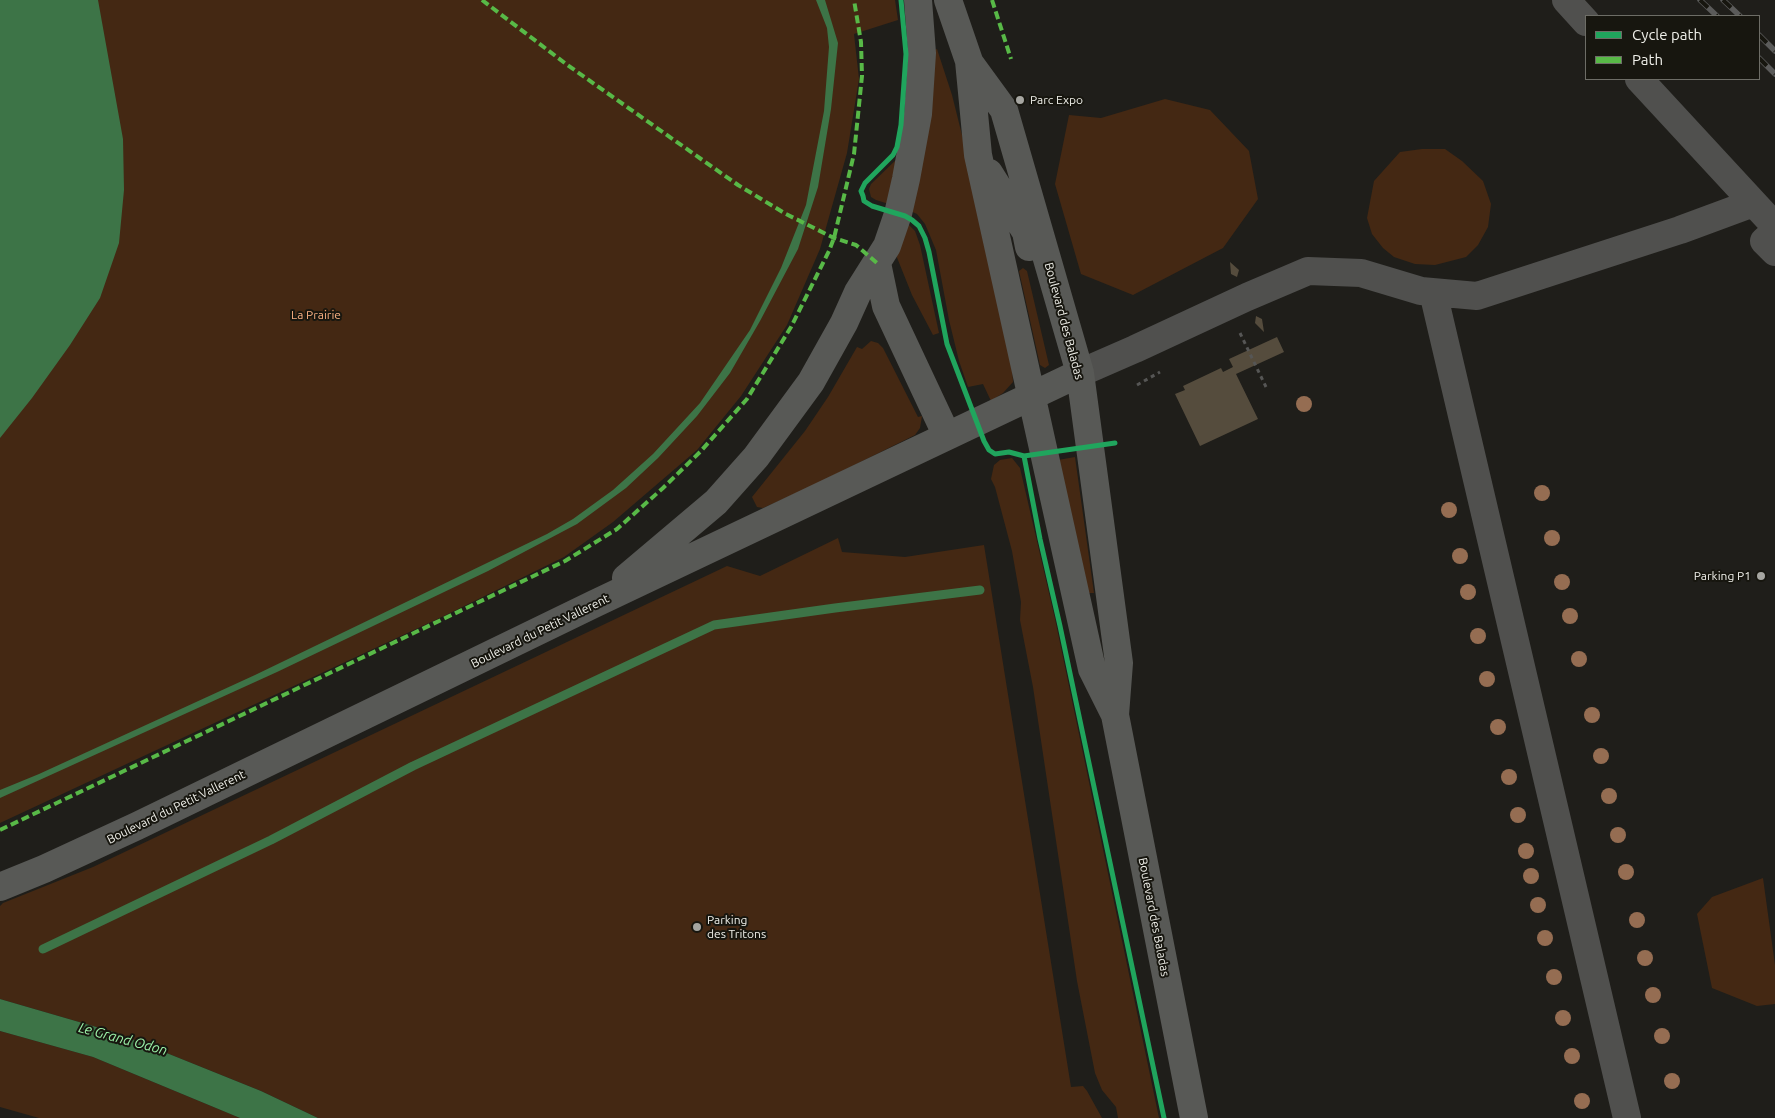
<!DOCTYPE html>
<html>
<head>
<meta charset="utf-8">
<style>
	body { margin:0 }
	#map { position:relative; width:1775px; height:1118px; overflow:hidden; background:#1f1e1a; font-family:Ubuntu,sans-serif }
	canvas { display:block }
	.legend { position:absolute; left:1585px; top:15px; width:175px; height:65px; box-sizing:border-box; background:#17160f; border:1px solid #6d6d66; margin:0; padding:6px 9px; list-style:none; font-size:15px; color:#efefe9 }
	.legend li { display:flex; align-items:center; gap:10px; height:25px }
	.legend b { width:25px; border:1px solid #6d6d66 }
</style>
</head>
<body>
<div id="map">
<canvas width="1775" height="1118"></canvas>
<ul class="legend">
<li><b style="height:6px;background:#20a55d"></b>Cycle path</li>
<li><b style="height:6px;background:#58b947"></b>Path</li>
</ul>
</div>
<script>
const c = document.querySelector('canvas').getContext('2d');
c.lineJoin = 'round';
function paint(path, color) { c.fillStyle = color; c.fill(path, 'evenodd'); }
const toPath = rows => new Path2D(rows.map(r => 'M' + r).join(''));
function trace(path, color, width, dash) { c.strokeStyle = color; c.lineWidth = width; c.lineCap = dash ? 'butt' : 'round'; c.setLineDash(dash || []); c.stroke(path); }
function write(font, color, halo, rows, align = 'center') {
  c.font = font + ' Ubuntu,sans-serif'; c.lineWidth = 4; c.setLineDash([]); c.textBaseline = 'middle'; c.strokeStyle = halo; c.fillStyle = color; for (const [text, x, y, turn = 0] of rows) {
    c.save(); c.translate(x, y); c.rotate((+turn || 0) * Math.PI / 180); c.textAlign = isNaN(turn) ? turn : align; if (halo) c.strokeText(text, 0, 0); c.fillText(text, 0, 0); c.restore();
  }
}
const green = toPath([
	[0,0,895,0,898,20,854,34,859,79,847,153,820,249,787,325,741,396,697,450,613,522,564,557,446,615,0,823],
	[937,49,952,95,966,151,1012,369,1013,382,1003,393,991,401,983,384,968,387,959,361,949,320,936,250,925,224,917,214,908,210,929,52],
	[1165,99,1210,110,1249,151,1258,199,1223,248,1133,295,1081,274,1055,184,1069,115,1101,118],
	[1422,149,1445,149,1462,161,1483,181,1491,204,1488,227,1478,245,1466,257,1435,265,1415,264,1394,257,1383,248,1372,234,1367,218,1374,181,1400,152],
	[900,156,892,205,876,200,871,197,869,189,871,184],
	[905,224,909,225,915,231,920,245,939,333,933,335,912,295,896,255],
	[1023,268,1027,271,1049,365,1045,368,1040,365,1019,271],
	[871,341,878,343,883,348,918,417,922,416,920,428,915,435,808,488,763,508,757,507,752,497,805,431,828,397,857,347,862,349],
	[1075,457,1094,593,1086,593,1058,460],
	[1012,458,1020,468,1055,619,1159,1118,1118,1118,1116,1107,1102,1090,1095,1073,1077,981,1033,687,1020,620,1021,602,1012,551,995,487,991,479,994,465,1000,460],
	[838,538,842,552,905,557,984,545,1071,1087,1083,1086,1087,1091,1102,1118,318,1118,261,1091,117,1033,0,999,0,906,3,903,93,867,727,566,760,576],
	[1763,878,1775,965,1775,1004,1757,1006,1712,988,1697,914,1712,897],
	[0,1031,93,1057,240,1118,39,1118,0,1107]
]);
const water = toPath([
	[0,0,98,0,123,139,124,190,119,243,100,298,70,345,32,398,0,438],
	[816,0,825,0,838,43,831,109,818,187,798,249,760,321,730,373,697,416,658,458,626,488,577,524,488,571,277,672,0,798,0,790,39,774,255,675,547,534,573,519,613,490,653,454,700,403,750,330,781,268,806,205,824,111,829,47,827,28],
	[0,999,117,1033,261,1091,318,1118,240,1118,93,1057,0,1031]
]);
const stream = toPath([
	[43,949,271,840,413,766,714,625,835,608,980,590]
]);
const building = toPath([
	[1230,262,1239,270,1237,277,1231,274],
	[1256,316,1262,319,1264,332,1255,323],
	[1277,337,1284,352,1236,374,1258,419,1200,446,1175,394,1185,390,1183,386,1221,368,1223,372,1233,367,1229,359]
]);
const path = toPath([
	[1240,333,1266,387],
	[1137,385,1160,372]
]);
const minor = toPath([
	[1566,0,1586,22],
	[1639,79,1775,226],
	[1775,231,1764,241,1775,252],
	[1433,292,1627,1118],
	[1080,373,1135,349,1247,297,1308,271,1361,273,1421,291,1477,296,1680,230,1753,203]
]);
const major = toPath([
	[948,0,969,61,978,155,1092,669,1115,715,1194,1118],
	[969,62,1004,110,1080,373,1119,663,1115,715],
	[989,173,1026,232,1029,247],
	[877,263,886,306,947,436],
	[626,578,716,502,756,457,811,382,844,323,858,292,887,246,898,214,906,179,918,114,922,53,918,0],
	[0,887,44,869,137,826,594,604,1080,373]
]);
const rail = toPath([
	[1700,0,1717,16],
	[1723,0,1740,16],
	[1759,35,1775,51],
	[1759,58,1775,74]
]);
const quiet = toPath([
	[482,0,566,64,738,185,786,214,834,238,856,245,877,263],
	[992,0,1011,59],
	[0,830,565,561,617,529,663,488,700,452,747,399,791,327,829,251,834,238,854,154,862,76,861,42,854,0]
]);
const cycleway = toPath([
	[901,0,906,54,901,125,897,147,893,155,865,183,861,191,863,196,864,201,872,206,905,216,912,220,919,226,925,238,929,252,947,344,984,441,989,450,995,454,1009,452,1024,456,1040,539,1060,626,1164,1118],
	[1024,456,1115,443]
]);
const trees = [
	[1304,404],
	[1542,493],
	[1449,510],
	[1552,538],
	[1460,556],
	[1562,582],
	[1468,592],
	[1570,616],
	[1478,636],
	[1579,659],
	[1487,679],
	[1592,715],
	[1498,727],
	[1601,756],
	[1509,777],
	[1609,796],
	[1518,815],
	[1618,835],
	[1526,851],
	[1626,872],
	[1531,876],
	[1538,905],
	[1637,920],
	[1545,938],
	[1645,958],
	[1554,977],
	[1653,995],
	[1563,1018],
	[1662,1036],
	[1572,1056],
	[1672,1081],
	[1582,1101]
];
const markers = [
	[1020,100,5,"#a6a6a1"],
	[1761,576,5,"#a6a6a1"],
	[697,927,5,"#a6a6a1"]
];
const poiNames = [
	["Parc Expo",1030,100],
	["Parking P1",1751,576,"right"],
	["Parking",707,920],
	["des Tritons",707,934]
];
const parkNames = [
	["La Prairie",316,315]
];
const streetNames = [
	["Boulevard des Baladas",1064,321,75],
	["Boulevard du Petit Vallerent",540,631,-26],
	["Boulevard du Petit Vallerent",176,807,-26],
	["Boulevard des Baladas",1154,917,79]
];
const waterNames = [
	["Le Grand Odon",123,1039,15]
];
paint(green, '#442813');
paint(water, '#3d7447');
trace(stream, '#3d7447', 9);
paint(building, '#554c3d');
trace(path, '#565655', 3, [4, 4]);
trace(minor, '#50504e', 28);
trace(major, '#585956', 28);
trace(rail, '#5b5b5a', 5.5);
trace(rail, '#17160f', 4, [11]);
trace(quiet, '#58b947', 4, [8, 4]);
trace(cycleway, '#20a55d', 5);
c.fillStyle = '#956d52';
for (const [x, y] of trees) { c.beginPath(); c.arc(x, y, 8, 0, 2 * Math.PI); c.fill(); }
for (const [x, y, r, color] of markers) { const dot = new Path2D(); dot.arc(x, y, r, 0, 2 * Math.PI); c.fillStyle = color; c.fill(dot); trace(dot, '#17160f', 2); }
write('12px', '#efefe9', '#17160f', poiNames, 'left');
write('12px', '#f6ad80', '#17160f', parkNames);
write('12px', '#efefe9', '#17160f', streetNames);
write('italic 14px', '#9cf2a8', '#17160f', waterNames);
</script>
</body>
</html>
